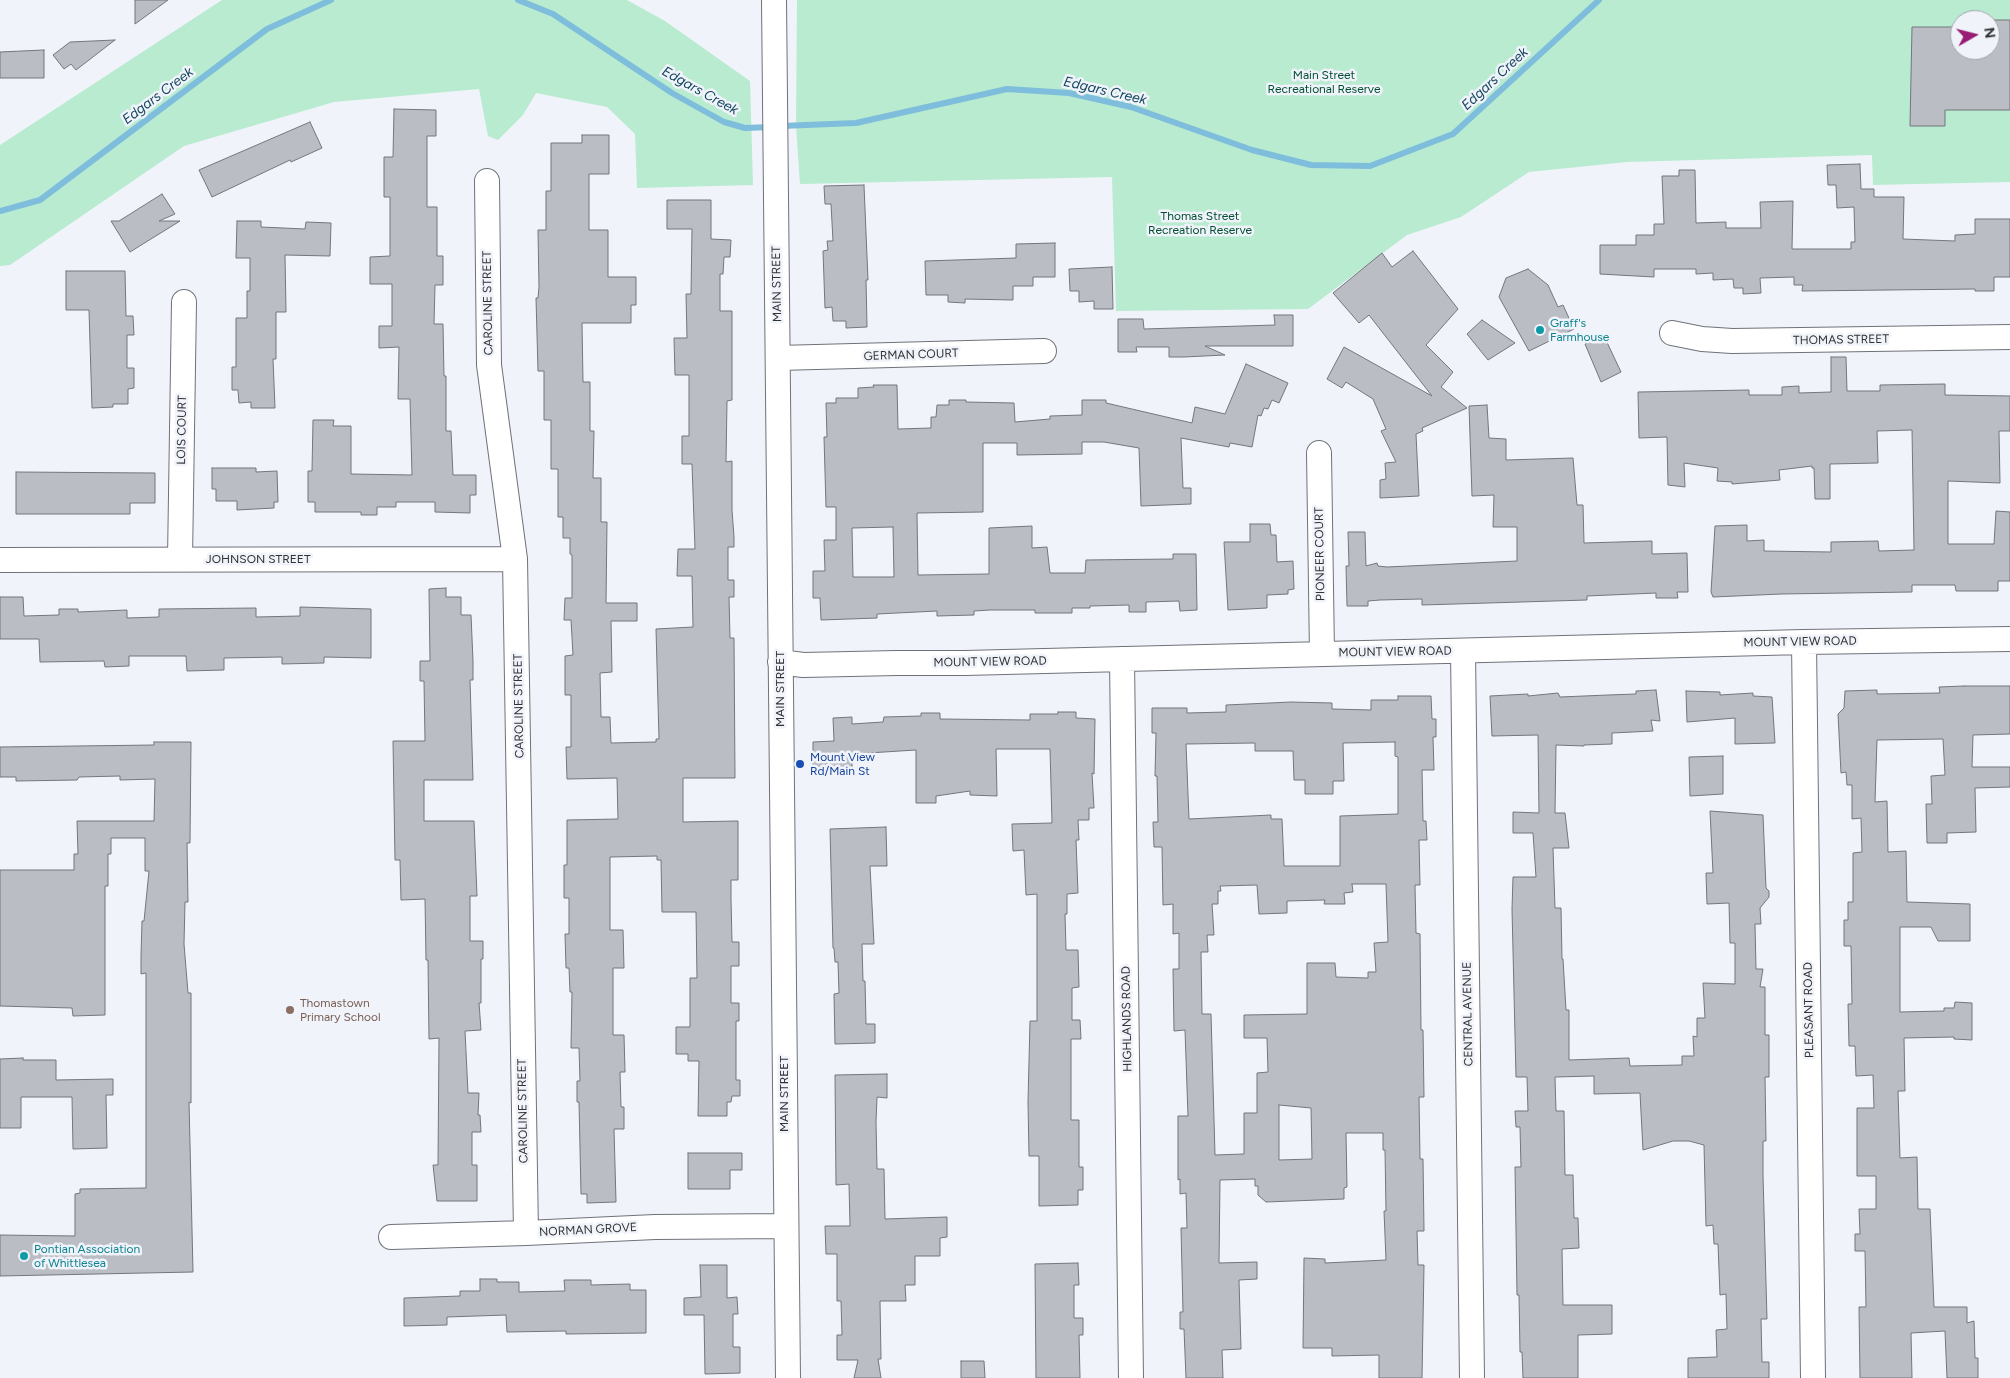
<!DOCTYPE html>
<html>
<head>
<meta charset="utf-8">
<style>
	body { margin:0 }
	#map { position:relative; width:2010px; height:1378px; overflow:hidden; background:#f0f3fa; font-family:Figtree,sans-serif }
	canvas { display:block }
	.north { position:absolute; left:1950px; top:10px; width:50px; height:50px; box-sizing:border-box; background:#f0f3fa; border:1px solid #a4a6ab; border-radius:50%; rotate:82deg; font-size:14px; font-weight:700; line-height:20px; text-align:center; color:#313234 }
	.north::after { content:''; display:block; margin:auto; width:18px; height:22px; background:#991d75; clip-path:polygon(50% 0,100% 100%,50% 72%,0 100%) }
</style>
</head>
<body>
<div id="map">
<canvas width="2010" height="1378"></canvas>
<div class="north">N</div>
</div>
<script>
const c = document.querySelector('canvas').getContext('2d');
c.lineJoin = 'round';
function paint(path, color) { c.fillStyle = color; c.fill(path, 'evenodd'); }
const toPath = rows => new Path2D(rows.map(r => 'M' + r).join(''));
function trace(path, color, width, dash) { c.strokeStyle = color; c.lineWidth = width; c.lineCap = dash ? 'butt' : 'round'; c.setLineDash(dash || []); c.stroke(path); }
function write(font, color, halo, rows, align = 'center') {
  c.font = font + ' Figtree,sans-serif'; c.lineWidth = 5; c.setLineDash([]); c.textBaseline = 'middle'; c.strokeStyle = halo; c.fillStyle = color; for (const [text, x, y, turn = 0] of rows) {
    c.save(); c.translate(x, y); c.rotate((+turn || 0) * Math.PI / 180); c.textAlign = isNaN(turn) ? turn : align; if (halo) c.strokeText(text, 0, 0); c.fillText(text, 0, 0); c.restore();
  }
}
const green = toPath([
	[222,0,627,0,665,21,750,81,753,185,637,188,635,134,607,107,536,93,523,115,498,140,488,136,479,89,334,102,184,146,10,265,0,266,0,145],
	[797,0,2010,0,2010,182,1873,185,1872,155,1627,162,1529,172,1461,217,1407,235,1308,309,1116,311,1112,177,800,184,796,125],
	[1960,20,1990,20,1990,50,1960,50]
]);
const stream = toPath([
	[518,0,553,14,672,93,724,122,745,128,771,127],
	[781,126,856,123,1007,89,1069,93,1131,107,1252,150,1311,165,1370,166,1453,134,1599,0],
	[0,211,40,200,267,29,331,0]
]);
const building = toPath([
	[135,0,168,0,135,24,135,0],
	[1990,20,2010,20,2010,110,1945,110,1945,126,1910,126,1912,27,1956,27,1957,49,1990,50,1990,20],
	[115,40,76,70,71,64,64,69,53,55,70,42,115,40],
	[44,50,44,78,0,78,0,52,44,50],
	[394,109,436,110,436,136,427,136,427,207,437,207,437,256,443,256,443,285,435,285,434,324,443,324,444,376,446,376,446,431,451,431,453,475,476,475,476,495,470,495,470,513,435,512,435,502,396,502,396,507,377,507,377,515,361,515,361,512,315,512,315,502,308,502,308,471,312,471,313,420,334,420,333,426,351,426,351,474,412,475,410,399,398,399,399,347,379,348,379,326,392,326,392,284,370,284,370,257,390,256,390,197,384,197,384,157,393,157,394,109],
	[310,122,322,148,291,162,290,160,212,197,199,170,310,122],
	[582,135,609,135,609,174,589,174,589,230,608,230,608,277,636,277,636,305,631,305,631,323,582,323,583,382,590,382,590,431,594,431,593,478,601,478,601,522,607,522,606,603,637,603,637,621,611,621,612,672,600,673,601,717,610,717,611,743,656,742,656,739,659,739,656,629,693,627,692,576,677,576,678,549,695,549,692,464,682,464,682,436,689,436,689,375,675,375,674,338,687,338,686,294,691,294,692,229,667,229,667,200,711,200,711,239,731,240,730,257,724,257,723,274,720,274,720,311,732,311,732,400,727,401,726,462,732,461,732,510,734,537,734,547,728,547,728,580,734,580,734,597,729,597,730,638,734,638,735,778,683,778,683,822,738,821,738,880,731,880,731,899,732,942,739,942,739,966,731,966,731,1003,739,1003,739,1021,736,1021,736,1080,740,1080,740,1096,732,1096,731,1102,727,1102,727,1116,698,1116,699,1061,688,1061,688,1054,676,1054,676,1027,690,1027,690,978,697,978,696,912,662,912,661,860,657,860,657,856,610,857,610,930,623,930,624,968,613,968,613,1035,624,1035,625,1072,620,1072,621,1107,624,1107,624,1129,614,1129,616,1202,587,1203,587,1194,581,1194,579,1102,577,1102,577,1081,580,1081,579,1048,571,1048,572,992,570,992,569,968,566,968,565,934,569,934,569,898,564,898,564,865,567,865,567,820,618,819,617,778,567,779,566,747,571,747,571,695,565,695,565,656,573,655,571,620,564,620,565,598,572,598,572,555,570,554,570,538,563,538,563,517,558,517,558,469,551,469,551,420,544,420,544,371,538,371,536,298,538,298,539,287,538,230,546,230,546,191,551,191,551,143,582,143,582,135],
	[1860,164,1861,189,1874,189,1874,197,1904,197,1903,239,1955,241,1955,235,1975,234,1975,219,2010,219,2010,277,1994,277,1994,291,1975,291,1975,289,1802,291,1803,285,1794,285,1794,277,1760,278,1761,293,1743,294,1743,288,1734,288,1733,279,1713,280,1713,273,1696,274,1696,269,1654,269,1654,277,1600,274,1600,245,1636,245,1636,235,1654,235,1654,224,1664,224,1662,176,1679,176,1679,170,1695,170,1696,223,1726,222,1726,228,1761,228,1760,202,1793,201,1792,249,1851,249,1851,242,1855,242,1854,207,1837,208,1836,185,1828,185,1827,165,1860,164],
	[864,185,868,280,866,280,867,327,846,328,846,321,833,321,832,307,825,308,823,251,828,250,827,241,833,241,831,204,825,204,824,186,864,185],
	[162,194,175,214,159,221,180,221,130,252,111,221,119,221,162,194],
	[237,221,261,221,261,227,305,229,306,222,331,223,330,256,285,255,286,312,276,312,276,359,273,359,275,408,251,408,251,402,239,403,238,390,232,390,232,367,236,367,236,318,247,318,247,291,250,291,250,258,236,258,237,221],
	[1055,243,1055,277,1033,277,1033,286,1013,286,1013,300,965,299,965,303,948,302,948,295,926,295,925,261,1016,258,1016,244,1055,243],
	[1413,251,1458,309,1426,345,1453,372,1441,387,1467,408,1422,428,1423,431,1416,434,1419,496,1380,498,1380,480,1386,479,1385,463,1396,462,1381,431,1386,429,1373,399,1346,382,1342,388,1327,379,1344,347,1432,396,1369,315,1359,323,1333,293,1382,253,1392,267,1413,251],
	[1112,267,1113,309,1094,309,1094,301,1079,302,1079,291,1070,291,1069,269,1112,267],
	[1528,269,1548,285,1558,307,1563,305,1574,329,1529,351,1499,297,1506,278,1528,269],
	[66,271,125,271,126,316,133,316,134,335,127,335,127,368,134,368,134,388,128,389,128,404,113,404,113,407,92,408,89,310,66,310,66,271],
	[1274,315,1293,315,1293,346,1205,346,1225,355,1184,357,1169,357,1169,347,1136,347,1137,352,1118,352,1118,319,1143,319,1144,329,1275,325,1274,315],
	[1482,320,1515,343,1488,360,1467,334,1482,320],
	[1604,336,1621,372,1601,382,1585,344,1604,336],
	[1831,357,1846,357,1847,391,1880,391,1880,385,1945,384,1945,395,2010,396,2010,431,1999,431,2000,483,1948,481,1948,544,1994,544,1996,511,2010,512,2010,581,1998,581,1998,591,1956,591,1955,585,1912,585,1912,592,1781,594,1713,597,1711,592,1715,526,1747,525,1747,541,1764,540,1764,551,1831,552,1831,542,1878,541,1879,551,1914,550,1912,430,1877,431,1878,463,1830,464,1830,499,1815,499,1814,468,1812,468,1812,466,1779,470,1780,480,1732,484,1732,482,1717,481,1718,468,1684,463,1685,487,1668,485,1667,437,1639,438,1638,392,1749,390,1749,395,1782,395,1782,387,1799,386,1799,393,1831,392,1831,357],
	[1246,364,1288,383,1279,403,1272,400,1268,409,1264,408,1261,416,1258,415,1252,447,1230,443,1229,447,1181,438,1183,488,1191,488,1191,504,1141,506,1139,448,1104,442,1082,442,1082,454,1017,455,1017,443,983,443,983,512,917,513,918,575,989,574,989,528,1032,526,1032,548,1047,547,1050,573,1085,573,1086,560,1173,559,1173,554,1196,554,1197,610,1180,611,1179,601,1146,602,1146,612,1129,612,1129,605,1090,606,1090,608,1072,608,1072,613,1035,613,1035,610,990,610,974,611,974,615,937,616,937,611,877,614,877,618,821,620,820,598,813,598,813,571,825,571,824,540,836,540,836,507,826,507,824,437,827,437,826,403,836,403,836,398,858,398,858,388,874,387,873,385,897,385,898,429,931,428,931,417,936,417,937,405,949,405,949,400,966,400,966,402,1014,403,1015,422,1050,419,1050,416,1082,415,1082,400,1106,400,1106,403,1192,423,1195,407,1225,414,1246,364],
	[893,527,894,577,853,577,852,528,893,527],
	[1487,405,1489,438,1506,439,1506,460,1573,458,1577,505,1583,505,1584,543,1652,541,1652,554,1687,553,1688,592,1677,592,1678,598,1656,598,1656,593,1587,596,1587,600,1422,605,1422,599,1380,600,1368,601,1368,606,1347,606,1346,566,1349,566,1348,532,1365,532,1366,566,1377,563,1378,566,1387,567,1517,561,1517,527,1493,527,1494,495,1472,496,1469,406,1487,405],
	[212,468,256,468,256,472,277,471,278,502,274,502,274,508,237,510,237,501,216,501,216,489,212,489,212,468],
	[16,472,155,473,155,503,130,503,130,514,16,514,16,472],
	[1250,524,1270,524,1271,535,1276,535,1277,562,1293,561,1294,589,1288,590,1288,594,1267,595,1267,608,1228,610,1224,542,1250,542,1250,524],
	[446,588,446,597,461,597,461,615,471,615,473,661,473,680,470,680,473,780,424,780,424,821,474,821,477,896,470,896,470,941,483,941,483,959,481,959,481,1003,479,1003,481,1030,465,1031,468,1093,479,1093,478,1115,480,1115,481,1132,472,1132,472,1165,477,1165,477,1201,437,1201,433,1165,438,1165,439,1038,429,1039,428,960,426,960,425,899,401,900,400,860,395,860,393,741,425,741,424,681,420,681,420,661,430,661,429,589,446,588],
	[0,597,23,597,24,616,59,615,59,609,78,609,78,612,127,610,127,618,159,617,159,609,256,608,256,617,300,616,300,607,371,609,371,658,324,657,324,663,282,664,282,657,224,658,224,670,187,671,186,656,129,656,129,666,105,667,104,661,40,662,39,639,0,639,0,597],
	[1964,686,2010,686,2010,734,1973,735,1972,767,2010,767,2010,787,1975,788,1976,832,1947,833,1947,843,1927,843,1926,804,1932,804,1931,776,1945,775,1943,739,1877,740,1875,802,1887,801,1888,852,1906,851,1907,902,1970,904,1970,941,1938,941,1931,927,1900,927,1900,1012,1944,1011,1944,1008,1954,1008,1955,1002,1972,1003,1972,1040,1954,1039,1954,1037,1904,1038,1905,1091,1898,1091,1900,1158,1917,1157,1918,1209,1930,1209,1934,1307,1967,1307,1967,1323,1974,1321,1975,1358,1978,1358,1978,1378,1947,1378,1945,1331,1911,1333,1912,1378,1860,1378,1859,1307,1866,1307,1865,1251,1855,1251,1855,1234,1860,1234,1859,1209,1876,1209,1876,1176,1857,1176,1857,1108,1874,1108,1873,1075,1856,1076,1855,1046,1849,1046,1848,1004,1852,1004,1851,946,1844,946,1844,920,1848,920,1848,902,1853,902,1853,853,1862,852,1861,818,1852,819,1852,785,1847,785,1846,772,1841,773,1838,714,1844,708,1845,691,1877,690,1877,694,1940,693,1939,687,1964,686],
	[1656,690,1660,721,1651,720,1653,731,1612,733,1612,744,1584,745,1584,746,1556,745,1555,813,1565,813,1569,848,1553,848,1555,908,1561,908,1562,959,1563,959,1566,1010,1569,1010,1569,1060,1629,1058,1630,1066,1682,1065,1682,1056,1694,1056,1693,1036,1697,1037,1697,1018,1705,1018,1703,983,1735,984,1735,943,1730,943,1729,903,1707,904,1706,873,1713,873,1710,811,1763,815,1766,888,1769,891,1769,897,1760,908,1761,924,1755,924,1756,969,1763,969,1760,987,1765,987,1765,1035,1769,1035,1769,1077,1765,1077,1766,1141,1763,1141,1763,1176,1767,1319,1761,1319,1762,1362,1769,1362,1769,1378,1688,1378,1688,1358,1717,1357,1716,1330,1727,1329,1726,1294,1720,1295,1718,1244,1714,1244,1713,1225,1706,1226,1704,1145,1689,1141,1673,1141,1643,1150,1640,1093,1594,1094,1594,1076,1555,1077,1556,1111,1564,1111,1565,1175,1573,1175,1574,1218,1578,1218,1579,1248,1562,1249,1563,1305,1612,1305,1612,1334,1578,1335,1578,1378,1523,1378,1522,1352,1520,1352,1519,1295,1517,1295,1515,1167,1521,1167,1520,1127,1516,1127,1515,1111,1528,1111,1527,1077,1516,1077,1512,909,1513,877,1536,877,1533,833,1513,833,1513,812,1539,813,1538,735,1492,736,1490,696,1528,694,1528,696,1558,693,1560,697,1608,695,1636,694,1636,691,1656,690],
	[1686,691,1720,692,1720,695,1753,693,1753,696,1772,697,1775,743,1735,744,1735,718,1687,722,1686,691],
	[1398,696,1431,696,1432,719,1436,719,1436,737,1433,737,1434,770,1422,770,1423,821,1426,821,1427,840,1419,840,1420,885,1415,885,1416,933,1420,934,1421,1030,1423,1030,1424,1097,1419,1097,1420,1159,1423,1159,1424,1231,1417,1231,1418,1265,1424,1265,1422,1378,1379,1378,1379,1355,1332,1356,1332,1348,1303,1348,1304,1258,1325,1259,1325,1263,1386,1260,1384,1211,1386,1211,1385,1150,1383,1150,1383,1133,1346,1133,1347,1187,1344,1188,1344,1199,1266,1202,1258,1195,1258,1186,1255,1186,1255,1179,1220,1180,1219,1263,1257,1262,1257,1279,1239,1280,1241,1349,1222,1350,1223,1378,1186,1378,1184,1329,1180,1329,1180,1312,1183,1312,1181,1228,1187,1228,1186,1193,1180,1194,1180,1179,1178,1180,1178,1116,1188,1116,1185,1030,1174,1031,1173,969,1179,969,1179,933,1173,934,1173,904,1163,905,1162,847,1154,847,1153,822,1158,822,1157,776,1155,776,1156,733,1152,733,1152,708,1187,708,1187,713,1226,712,1226,705,1291,702,1332,703,1332,709,1371,710,1371,700,1398,700,1398,696],
	[1395,742,1395,756,1398,757,1398,814,1340,816,1340,866,1284,866,1282,819,1271,819,1271,815,1189,819,1186,744,1255,743,1255,751,1293,751,1294,780,1305,780,1305,794,1333,794,1333,781,1344,781,1343,743,1395,742],
	[1352,884,1386,884,1388,942,1374,943,1376,972,1368,972,1368,978,1336,977,1335,963,1307,963,1307,1014,1244,1015,1244,1038,1267,1038,1268,1072,1257,1073,1257,1113,1244,1113,1244,1154,1215,1155,1211,1014,1202,1014,1201,952,1208,952,1207,935,1214,935,1212,904,1218,904,1218,891,1221,891,1220,886,1257,885,1259,914,1287,913,1287,901,1325,900,1324,904,1345,904,1344,893,1353,892,1352,884],
	[1279,1105,1311,1108,1312,1159,1279,1160,1279,1105],
	[1058,712,1076,712,1076,718,1095,719,1094,774,1092,773,1094,808,1089,808,1089,820,1078,820,1079,840,1076,840,1078,893,1067,894,1067,914,1065,914,1066,950,1078,950,1079,987,1072,988,1072,1020,1080,1020,1081,1039,1071,1039,1071,1120,1079,1120,1079,1167,1083,1167,1083,1190,1078,1190,1078,1205,1039,1206,1039,1156,1029,1156,1028,1102,1030,1021,1037,1021,1037,894,1026,895,1024,850,1013,851,1012,824,1052,823,1050,749,996,749,997,796,970,795,970,791,936,796,936,803,916,803,916,750,852,754,852,773,813,774,813,742,834,741,833,718,852,717,852,724,883,722,884,717,921,716,921,713,940,713,940,719,1030,720,1030,714,1058,714,1058,712],
	[154,742,191,742,190,843,187,843,188,902,185,902,184,944,188,993,191,993,191,1103,189,1102,193,1272,0,1276,0,1235,75,1236,75,1194,80,1193,80,1189,146,1188,146,973,141,974,141,956,142,921,144,921,149,871,145,871,145,838,111,838,111,854,108,854,108,886,105,886,105,1015,73,1016,72,1008,0,1006,0,870,74,870,74,854,78,854,77,821,154,821,155,779,120,780,120,776,79,777,77,780,16,781,16,777,0,777,0,747,154,745,154,742],
	[1723,756,1723,794,1690,796,1689,757,1723,756],
	[886,827,887,866,870,866,874,944,862,944,863,981,865,981,866,1024,875,1024,875,1043,835,1044,834,994,839,993,838,962,835,962,834,948,833,948,830,829,886,827],
	[23,1058,23,1060,56,1060,56,1080,113,1079,113,1095,106,1095,107,1148,73,1149,72,1097,21,1097,21,1128,0,1128,0,1059,23,1058],
	[887,1074,887,1098,877,1097,876,1122,877,1169,884,1169,885,1219,947,1217,947,1237,940,1238,940,1256,915,1256,915,1285,905,1285,906,1301,880,1301,881,1359,878,1359,881,1378,854,1378,858,1360,837,1360,837,1335,842,1335,841,1301,837,1301,837,1254,826,1254,825,1226,850,1226,849,1184,836,1185,835,1075,887,1074],
	[688,1153,742,1153,742,1170,730,1170,730,1189,688,1189,688,1153],
	[1078,1263,1079,1285,1074,1285,1074,1318,1083,1318,1083,1335,1079,1335,1080,1378,1036,1378,1035,1264,1078,1263],
	[700,1265,727,1265,727,1298,737,1297,738,1314,733,1314,733,1347,740,1347,740,1373,705,1374,704,1315,684,1315,684,1298,701,1297,700,1265],
	[480,1279,497,1279,497,1282,519,1282,519,1292,565,1291,564,1280,591,1280,591,1285,630,1284,630,1290,646,1290,646,1333,566,1334,566,1331,507,1332,506,1315,447,1317,447,1325,404,1326,404,1298,460,1296,460,1291,480,1291,480,1279],
	[961,1361,984,1361,985,1378,961,1378,961,1361]
]);
const minor = toPath([
	[774,0,788,1378],
	[487,181,489,365,515,559,526,1233],
	[1672,333,1702,339,1732,341,2010,337],
	[778,358,1044,351],
	[1319,453,1322,654],
	[180,559,184,302],
	[0,560,515,559],
	[1804,642,1813,1378],
	[1463,651,1472,1378],
	[1122,659,1131,1378],
	[780,662,803,665,897,663,965,663,1804,642,2010,639],
	[391,1237,526,1233,655,1227,785,1226]
]);
const markers = [
	[1540,330,5,"#0f9aa8"],
	[800,764,5,"#1a4fb4"],
	[290,1010,5,"#8d6e63"],
	[24,1256,5,"#0f9aa8"]
];
const parkNames = [
	["Main Street",1324,75],
	["Recreational Reserve",1324,89],
	["Thomas Street",1200,216],
	["Recreation Reserve",1200,230]
];
const streetNames = [
	["MAIN STREET",777,284,-91],
	["CAROLINE STREET",488,303,-91],
	["THOMAS STREET",1841,340,-1],
	["GERMAN COURT",911,355,-2],
	["LOIS COURT",182,430,-89],
	["PIONEER COURT",1320,554,-91],
	["JOHNSON STREET",258,559],
	["MOUNT VIEW ROAD",1800,642,-1],
	["MOUNT VIEW ROAD",1395,652,-1],
	["MOUNT VIEW ROAD",990,662,-1],
	["MAIN STREET",780,689,-90],
	["CAROLINE STREET",519,706,-91],
	["PLEASANT ROAD",1809,1010,-91],
	["CENTRAL AVENUE",1468,1014,-91],
	["HIGHLANDS ROAD",1127,1019,-91],
	["MAIN STREET",784,1094,-90],
	["CAROLINE STREET",523,1111,-91],
	["NORMAN GROVE",588,1230,-3]
];
const cultureNames = [
	["Graff's",1550,323],
	["Farmhouse",1550,337],
	["Pontian Association",34,1249],
	["of Whittlesea",34,1263]
];
const transitNames = [
	["Mount View",810,757],
	["Rd/Main St",810,771]
];
const educationNames = [
	["Thomastown",300,1003],
	["Primary School",300,1017]
];
const waterNames = [
	["Edgars Creek",1495,79,-43],
	["Edgars Creek",700,91,29],
	["Edgars Creek",1105,91,13],
	["Edgars Creek",158,96,-37]
];
paint(green, '#b9ebd0');
trace(stream, '#7ebddb', 6);
paint(building, '#babdc3');
trace(building, '#73767c', 1);
trace(minor, '#6f7278', 26);
trace(minor, '#fff', 24);
for (const [x, y, r, color] of markers) { const dot = new Path2D(); dot.arc(x, y, r, 0, 2 * Math.PI); c.fillStyle = color; c.fill(dot); trace(dot, '#f0f3fa', 2); }
write('12px', '#004f32', '#f0f3fa', parkNames);
write('12px', '#313234', '#f0f3fa', streetNames);
write('12px', '#0d838f', '#f0f3fa', cultureNames, 'left');
write('12px', '#164399', '#f0f3fa', transitNames, 'left');
write('12px', '#785e54', '#f0f3fa', educationNames, 'left');
write('italic 14px', '#13475d', '#f0f3fa', waterNames);
</script>
</body>
</html>
